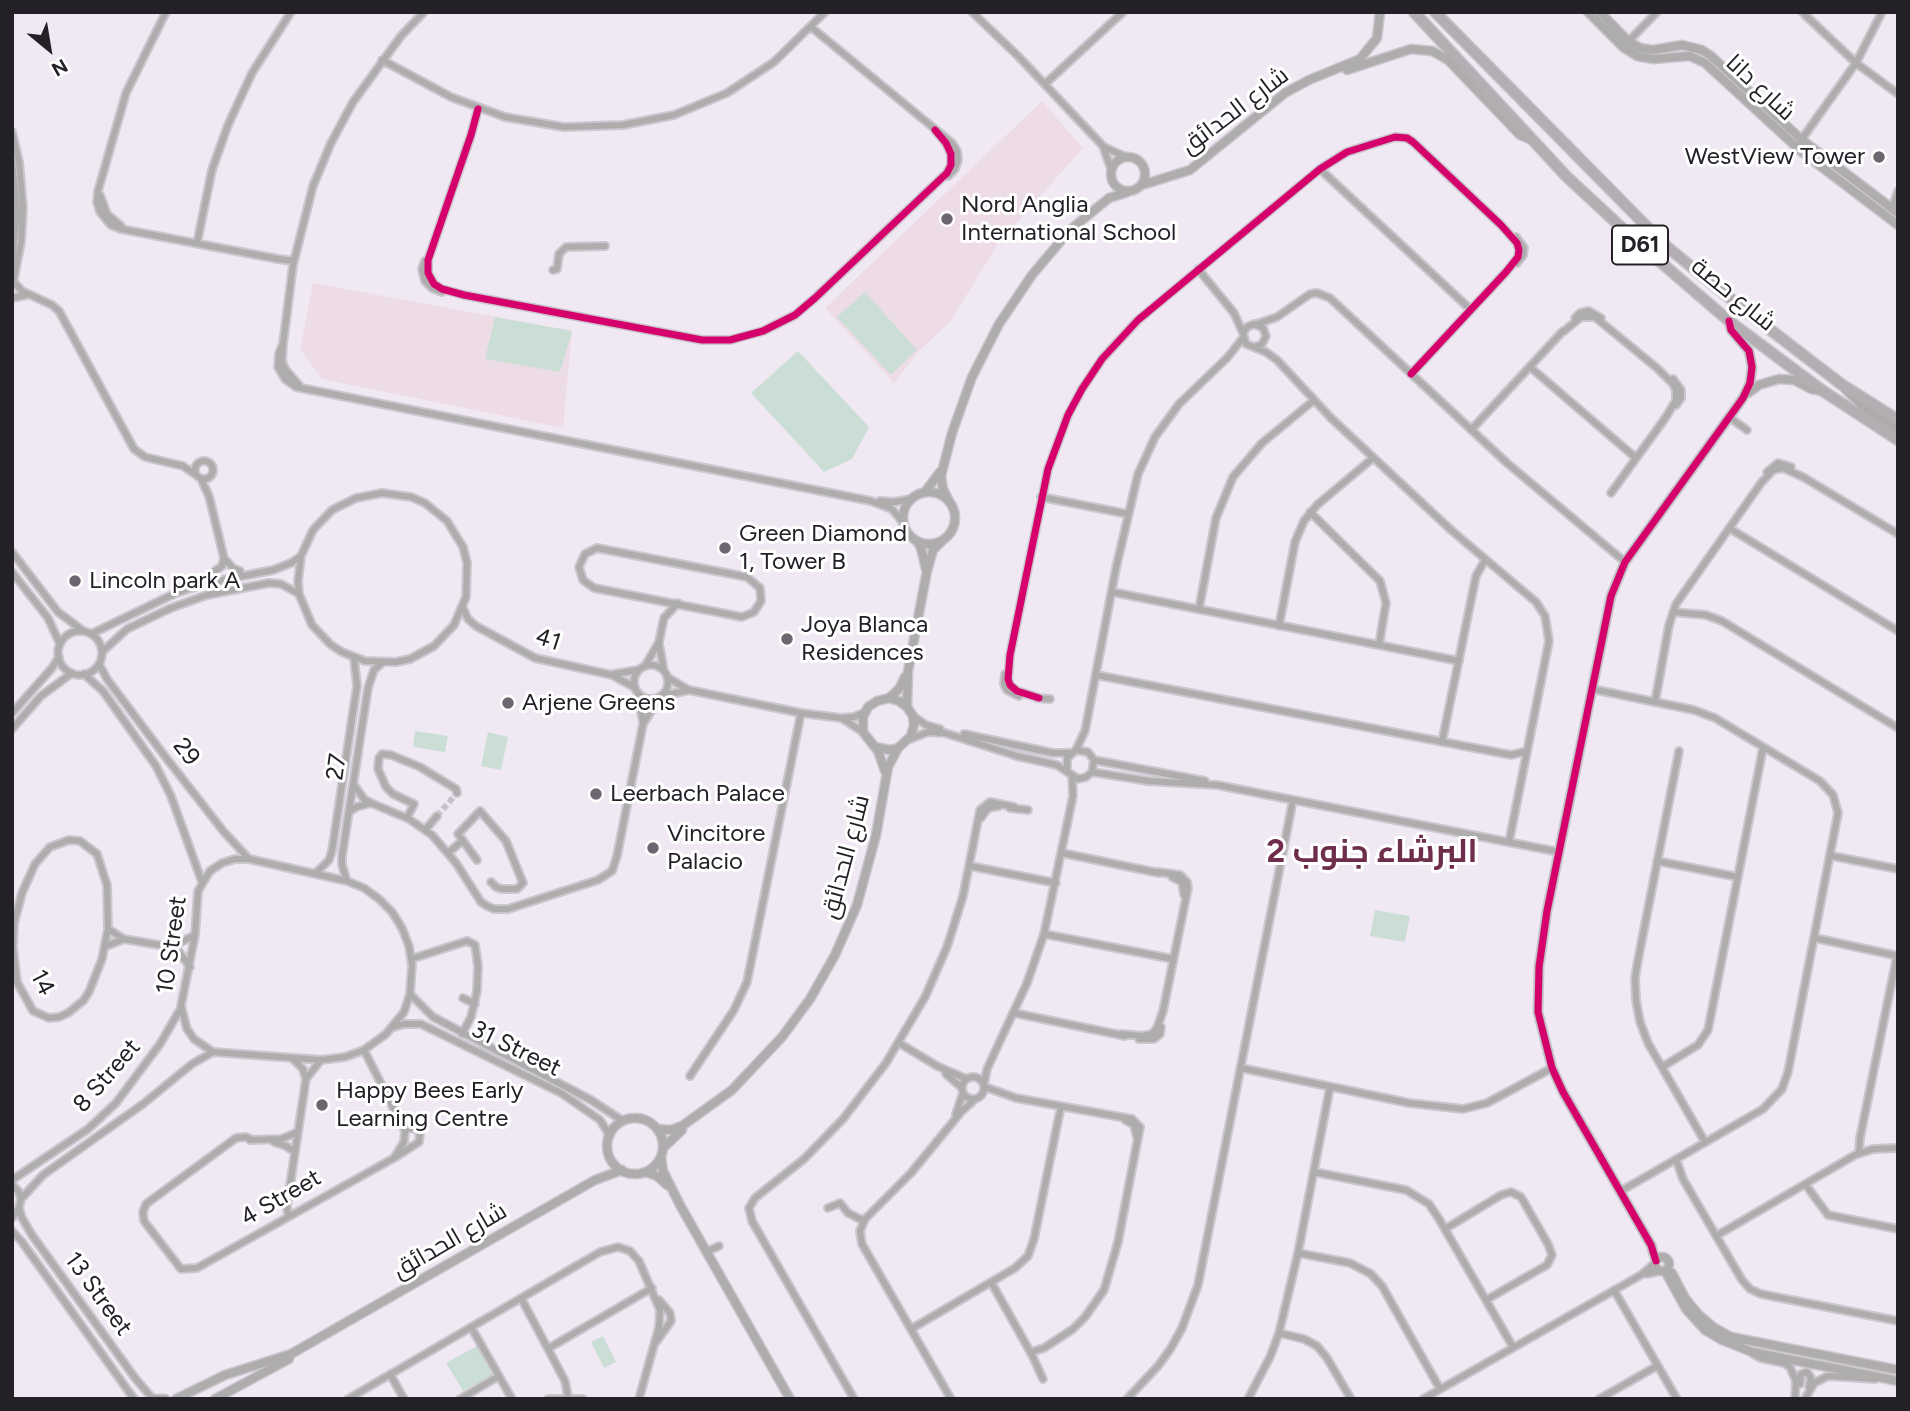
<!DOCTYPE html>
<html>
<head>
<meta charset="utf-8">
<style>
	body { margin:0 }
	#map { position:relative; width:1910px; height:1411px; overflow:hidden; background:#f0e9f4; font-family:Figtree,sans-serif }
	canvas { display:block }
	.frame { position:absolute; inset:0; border:14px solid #242027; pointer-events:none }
	.north { position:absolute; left:14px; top:14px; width:70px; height:70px; -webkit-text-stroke:5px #fff; paint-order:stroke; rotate:150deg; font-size:19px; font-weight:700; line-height:28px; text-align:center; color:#242027 }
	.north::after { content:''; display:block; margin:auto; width:24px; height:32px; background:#242027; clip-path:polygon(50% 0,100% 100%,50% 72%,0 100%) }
</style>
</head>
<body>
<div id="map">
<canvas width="1910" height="1411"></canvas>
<div class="frame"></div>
<div class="north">N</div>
</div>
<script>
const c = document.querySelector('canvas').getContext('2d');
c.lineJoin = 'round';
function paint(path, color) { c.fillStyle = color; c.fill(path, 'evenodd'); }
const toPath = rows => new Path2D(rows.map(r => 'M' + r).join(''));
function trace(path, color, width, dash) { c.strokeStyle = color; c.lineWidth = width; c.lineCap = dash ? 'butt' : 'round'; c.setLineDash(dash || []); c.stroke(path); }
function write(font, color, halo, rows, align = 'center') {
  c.font = font + ' Figtree,Cairo,sans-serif'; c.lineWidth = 6; c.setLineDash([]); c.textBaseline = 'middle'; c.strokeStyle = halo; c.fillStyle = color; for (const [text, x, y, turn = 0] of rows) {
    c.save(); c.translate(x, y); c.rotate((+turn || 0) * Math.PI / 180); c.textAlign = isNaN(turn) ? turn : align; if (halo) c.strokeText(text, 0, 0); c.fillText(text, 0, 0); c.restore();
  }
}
const education = toPath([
	[1042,101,1083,148,998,244,950,322,919,351,894,383,825,308],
	[313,283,572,331,563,428,322,379,300,349]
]);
const green = toPath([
	[865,292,917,350,891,375,837,317],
	[495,317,572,331,560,372,485,359],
	[798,351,869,427,852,459,824,472,751,393],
	[415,731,448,736,445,752,413,747],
	[488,732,508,737,501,770,481,766],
	[1375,910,1410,916,1405,942,1370,936],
	[603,1336,616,1362,604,1368,591,1342],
	[477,1346,492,1375,463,1391,446,1363]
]);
const minorTunnel = toPath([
	[437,816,457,793]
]);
const minor = toPath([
	[166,12,126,93,98,191,97,202,100,212,111,225,121,229,278,259,294,261],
	[972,12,1018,56,1103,146,1111,169],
	[1802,12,1856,63,1898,94],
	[811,27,952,143,957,151,958,160,955,169,948,176],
	[1627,43,1657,12],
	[382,60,451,97,505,117,564,127,623,125,674,115,727,93,774,62,825,12],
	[1045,84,1123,12],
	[478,109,471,135,428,260,428,273,434,284,442,289,464,295,702,340,730,340,763,331,795,315,815,298,947,173,951,165,951,154,946,143,935,130],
	[12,132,19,162,23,208,21,242,13,283],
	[1799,143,1856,63,1882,12],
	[1104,147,1126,157],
	[12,160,17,212,12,260],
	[1320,169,1471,310],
	[100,195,107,214,121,226],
	[1896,212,1894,203,1898,191],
	[1516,237,1524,248,1523,255,1517,263],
	[197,243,212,170,228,125,252,73,291,12],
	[425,261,422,269,425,281,432,288,442,292],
	[1198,269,1234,313,1243,333],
	[553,270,557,269,559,254,566,247,605,246],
	[13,281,22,291,52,305,59,311,134,449,145,457,183,466,196,475],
	[12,298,26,295],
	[1575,318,1580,313,1589,311,1601,318],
	[1257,324,1277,317,1310,294,1317,293,1330,298,1507,463,1625,562],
	[1563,332,1581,317,1595,317,1658,369,1673,384,1676,390,1676,400,1666,417,1611,493],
	[283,344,279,353,278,367,285,379,296,387,871,501,892,509,904,524],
	[1255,347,1262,344,1266,336,1263,328,1254,324,1247,327,1243,333,1246,344,1266,352,1277,360,1331,418,1451,530,1536,602,1545,616,1549,641,1509,842],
	[1530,367,1636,458],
	[1673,379,1681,390,1681,398,1676,405],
	[299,385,285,369,282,361,283,344,293,265,313,186,331,143,353,102,401,36,424,12],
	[1729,417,1747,430],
	[1471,430,1563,331],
	'195 470a9 9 0 1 1 18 0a9 9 0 1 1-18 0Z',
	[1767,472,1778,463,1791,467],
	[201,479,209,496,224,558,233,568,240,571],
	[1041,497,1128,514],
	[880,501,894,502,912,499],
	[1310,512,1380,581,1386,603,1379,645],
	[1729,528,1898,631],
	[597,548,747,577,760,588,761,601,754,612,742,617,594,588,583,580,579,567,585,554,597,548],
	[12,552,58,612,82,630],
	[215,571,222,566,224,558],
	[12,572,48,618,60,644],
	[1112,592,1459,661],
	[463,608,468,619,476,626,535,658,612,675,634,687],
	[1199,609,1216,518,1233,477,1262,443,1313,401],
	[1673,612,1706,615,1722,621,1898,728],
	[1279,626,1295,542,1304,521,1317,505,1373,458],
	'58 653a22 22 0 1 1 44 0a22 22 0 1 1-44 0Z',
	[91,634,176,593,208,583,273,570,291,563,301,556,313,530,332,510,356,498,382,493,411,497,425,503,447,521,463,547,467,563,466,597,454,625,434,646,410,659,396,662,365,661,342,652,331,645,312,625,299,594,298,581,301,556],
	[659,644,664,671],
	[102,652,127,629,171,608,207,595,269,583,281,584,299,594],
	[99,664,107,679,167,759,224,832,249,859],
	'634 682a17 17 0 1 1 34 0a17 17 0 1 1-34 0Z',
	[645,666,659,642,664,618,678,603],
	[84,674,103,691,156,766,171,796,202,882],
	[614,674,638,670],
	[1005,674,1004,684,1007,690,1019,696],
	[1096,675,1511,755,1527,751],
	[667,677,687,689],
	[1592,689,1694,710,1715,718,1820,781,1833,795,1838,813,1788,1072,1782,1089,1763,1109,1621,1191],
	[638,695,643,722],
	[662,696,689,690,801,713,841,718,854,717,865,712],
	[1037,698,1050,699],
	[1039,698,1017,691,1010,685,1008,679,1010,655,1048,469,1068,415,1082,389,1102,359,1138,320,1320,169,1347,152,1395,137,1407,138,1413,142,1501,225,1517,243,1519,250,1518,257,1506,272,1411,374],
	[1655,702,1669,625,1676,604,1761,483,1773,470,1783,468,1803,477,1898,534],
	[12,713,52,668,59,657],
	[913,716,926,725,940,729],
	[843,719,863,732],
	[12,729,41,696,72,673],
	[964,734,1053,753,1070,753],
	[910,739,928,732,945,733,1017,756,1057,765,1078,779,1086,777,1092,772,1094,760,1088,752,1076,750,1067,758,1067,770],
	[1442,742,1476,576,1485,560],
	[1076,750,1085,731,1116,568,1138,474,1155,437,1179,404,1227,358,1243,338],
	[1679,751,1638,960,1635,978,1636,1000,1640,1022,1648,1043,1705,1142],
	[1094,760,1205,781],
	[1092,772,1148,781,1217,785,1559,852],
	[354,785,364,799,371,803,409,819,432,835,456,863,481,902,487,906,494,909,508,909,598,880,612,871,617,856,643,724,660,697],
	[1010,808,1028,810],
	[350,811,356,807,371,803],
	[407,818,414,804,393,794,386,787,378,769,379,758,382,754,391,755,420,767,456,789,457,793],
	[981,818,988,808,999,806],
	[425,830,437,816],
	[69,840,80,841,97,854,107,885,108,929,102,959,89,992,83,1001,68,1013,59,1017,49,1018,33,1011,17,982,13,948,14,923,22,893,35,864,50,847,69,840],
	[448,853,462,841],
	[1062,853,1159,873],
	[1832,856,1898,869],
	[235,859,249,859,347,881,364,888,379,899,392,912,402,928,409,946,412,965,410,994,404,1012,386,1034,364,1050,345,1057,321,1060,213,1052,194,1039,187,1029,181,1006,195,935,198,891,210,871,222,863,235,859],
	[477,860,458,834,480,811,506,841,523,883,517,889,502,889,496,887,491,882],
	[1657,861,1738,877],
	[970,866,1056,883],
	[315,874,329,860,332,851,357,686,354,658],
	[1172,877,1182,882,1184,895],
	[347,881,342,865,342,856,368,688,374,670,382,663],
	[108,929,124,939,171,947,179,952,190,967],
	[1044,934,1173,959],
	[1815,938,1898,956],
	[106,946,124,939],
	[171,947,195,935],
	[411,959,467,941,475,945,478,966,477,991,471,1017,462,1034],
	[410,994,433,1017,591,1100,623,1121],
	[463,998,475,1004],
	[1014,1013,1125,1036],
	[394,1027,404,1024,421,1024,561,1093,600,1120,610,1136],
	[1121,1034,1143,1036,1152,1034,1157,1028,1163,1011,1188,888,1187,882,1180,875,1158,872],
	[1139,1039,1154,1039,1160,1034,1161,1027],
	[899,1043,937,1066,967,1079],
	[364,1050,405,1131],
	[292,1058,303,1069,306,1079],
	[1662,1067,1698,1045,1708,1030,1763,748],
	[1241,1068,1409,1103,1463,1109,1487,1103,1552,1068],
	[946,1074,962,1088],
	[690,1076,734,1010,747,982,801,713],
	'962 1088a11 11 0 1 1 22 0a11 11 0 1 1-22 0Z',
	[984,1084,987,1069,1027,983,1044,934,1073,796,1072,776],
	[985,1087,1016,1098,1132,1119,1140,1127,1118,1242,1104,1290,1085,1317,1073,1329,1044,1348,1031,1352],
	[956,1114,963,1093],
	[1125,1120,1134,1125,1137,1138],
	[415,1128,420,1132,419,1142,394,1158,404,1142,405,1131,407,1129,415,1128],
	[250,1140,281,1139,298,1132],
	[252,1140,246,1137,236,1138,146,1204,143,1212,144,1221,181,1269,197,1268,394,1158],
	[274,1142,286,1146,295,1152],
	[1859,1153,1860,1138,1897,956],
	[1676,1159,1683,1179,1742,1280,1750,1289,1761,1294,1898,1321],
	[1314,1172,1406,1190,1429,1204,1439,1219,1513,1347],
	[12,1180,88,1129,116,1103,160,1044,181,1008],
	[12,1184,19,1192,21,1199,19,1208,12,1218],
	[1805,1184,1828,1215,1898,1229],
	[21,1199,43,1175,143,1104,192,1064,213,1052],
	[19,1208,22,1218,32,1235,135,1378,153,1399],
	[828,1208,840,1203,848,1213,864,1221],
	[288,1217,287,1205,306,1079,321,1060],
	[1445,1229,1501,1195,1511,1192,1521,1197,1548,1244,1552,1255,1547,1265,1486,1300],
	[12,1231,22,1242,134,1399],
	[1716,1236,1855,1155,1873,1149,1898,1148],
	[706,1252,719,1246],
	[1298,1253,1350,1263,1371,1274,1382,1286,1440,1389],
	[1646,1274,1660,1271],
	[991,1282,1032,1355,1043,1379],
	[1614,1290,1677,1399],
	[521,1298,565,1381,568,1397],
	[471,1327,512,1399],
	[911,1329,1015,1268,1028,1256,1034,1239,1061,1106],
	[1279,1333,1304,1339,1317,1346,1327,1358,1351,1399],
	[656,1342,671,1321,670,1313,659,1300],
	[549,1348,652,1288],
	[1753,1354,1761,1358,1784,1363,1790,1367,1796,1381,1795,1399],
	[390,1374,404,1399],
	[1800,1384,1801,1374,1807,1372,1811,1378,1809,1387],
	[348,1399,600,1252,618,1247,630,1251,639,1261,660,1310,659,1327,639,1399],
	[460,1399,499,1376],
	[548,1399,583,1399],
	[854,1399,752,1221,749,1208,755,1198,804,1159,843,1119,886,1063,925,997,947,947,963,896,980,810,990,802,1014,807],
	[951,1399,862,1244,860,1231,865,1219,911,1173,961,1112,974,1100],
	[1127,1399,1158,1366,1171,1348,1182,1328,1198,1285,1293,800],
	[1248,1399,1270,1357,1279,1333,1298,1253,1330,1087],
	[1423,1399,1641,1275,1655,1263],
	[1599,1399,1657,1366],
	[1805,1399,1814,1383,1828,1376,1875,1379]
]);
const tertiary = toPath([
	[1588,12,1623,47,1637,56,1653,59,1690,56,1705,63,1802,152,1898,225],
	[1600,12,1628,41,1640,48,1653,50,1682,45,1702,50,1711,56,1802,140,1898,213],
	[1347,70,1411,49,1432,51,1448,60,1520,135,1532,140],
	'1111 174a17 17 0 1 1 34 0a17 17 0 1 1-34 0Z',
	[1142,185,1190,170,1285,93,1309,80,1360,59,1377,38,1380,12],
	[1748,393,1759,385,1779,379,1794,380,1811,389,1823,391],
	[925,492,940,472],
	'903 518a26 26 0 1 1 52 0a26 26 0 1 1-52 0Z',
	[949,501,943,489,941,476,952,433,972,377,999,324,1032,275,1070,230,1109,198,1128,192],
	[917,541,921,548,926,569],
	[889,698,899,689,905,677],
	[907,707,908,671,927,571,933,550,942,541],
	[875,747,890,750,898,748,911,736,914,725,913,716,907,707,899,701,889,698,877,701,868,707,863,717,863,732,878,751,885,771],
	'607 1146a28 28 0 1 1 56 0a28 28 0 1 1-56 0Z',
	[657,1129,671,1130,682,1126,732,1090,782,1037,810,999,835,955,857,905,876,835,888,767,898,748],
	[663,1148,682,1130],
	[661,1157,663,1171,680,1205,790,1399],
	[645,1172,657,1176,667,1185],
	'1655 1264a7 7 0 1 1 14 0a7 7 0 1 1-14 0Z',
	[1656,1261,1651,1245,1563,1092,1552,1068,1538,1012,1539,967,1547,911,1611,596,1625,562,1743,398,1750,383,1752,367,1749,351,1731,330,1729,321],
	[1665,1271,1686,1309,1705,1330,1722,1340,1752,1352,1898,1381],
	[1672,1273,1685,1298,1698,1314,1713,1327,1731,1337,1898,1370],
	[153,1399,165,1399],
	[176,1399,225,1375,291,1354,595,1180,622,1170],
	[215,1399,289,1359]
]);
const secondary = toPath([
	[1845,388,1867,410,1898,430]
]);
const primary = toPath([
	[1414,12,1566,176,1636,241,1729,321,1823,391,1898,440],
	[1435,12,1666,246,1742,308,1841,384,1898,420]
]);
const cycleway = toPath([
	[478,109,471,135,428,260,428,273,434,284,442,289,464,295,702,340,730,340,763,331,795,315,815,298,947,173,951,165,951,154,946,143,935,130],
	[1039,698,1017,691,1010,685,1008,679,1010,655,1048,469,1068,415,1082,389,1102,359,1138,320,1320,169,1347,152,1395,137,1407,138,1413,142,1501,225,1517,243,1519,250,1518,257,1506,272,1411,374],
	[1656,1261,1651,1245,1563,1092,1552,1068,1538,1012,1539,967,1547,911,1611,596,1625,562,1743,398,1750,383,1752,367,1749,351,1731,330,1729,321]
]);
const markers = [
	[1879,157,7,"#6b666f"],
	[947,219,7,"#6b666f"],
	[725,548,7,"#6b666f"],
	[75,581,7,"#6b666f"],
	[787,639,7,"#6b666f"],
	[508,703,7,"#6b666f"],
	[596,794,7,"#6b666f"],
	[653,848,7,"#6b666f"],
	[322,1105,7,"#6b666f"]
];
const shields = [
	[1640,245,56]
];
const shieldNames = [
	["D61",1640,245]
];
const streetNames = [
	["شارع دانا",1760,88,43],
	["شارع الحدائق",1235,111,-37],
	["شارع حصة",1733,295,39],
	["41",548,640,18],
	["29",186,752,52],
	["27",337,767,-82],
	["شارع الحدائق",846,857,-75],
	["10 Street",172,945,-82],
	["14",42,983,63],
	["31 Street",516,1049,26],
	["8 Street",107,1076,-49],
	["4 Street",281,1198,-30],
	["شارع الحدائق",450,1241,-30],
	["13 Street",98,1294,54]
];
const poiNames = [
	["WestView Tower",1865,157,"right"],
	["Nord Anglia",961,205],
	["International School",961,233],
	["Green Diamond",739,534],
	["1, Tower B",739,562],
	["Lincoln park A",89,581],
	["Joya Blanca",801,625],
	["Residences",801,653],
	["Arjene Greens",522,703],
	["Leerbach Palace",610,794],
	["Vincitore",667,834],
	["Palacio",667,862],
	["Happy Bees Early",336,1091],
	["Learning Centre",336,1119]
];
const districtNames = [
	["البرشاء جنوب 2",1372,853]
];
paint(education, '#eddce6');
paint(green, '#cbded6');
trace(minorTunnel, '#c7c1cb', 6, [6, 3]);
trace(minor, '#cac6ce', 10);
trace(tertiary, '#cac6ce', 11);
trace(secondary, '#cac6ce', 12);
trace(primary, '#cac6ce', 13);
trace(minor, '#afacad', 6);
trace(tertiary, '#afacad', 8);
trace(secondary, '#afabad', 9);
trace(primary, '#b4aeb2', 10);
trace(cycleway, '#d6006c', 7);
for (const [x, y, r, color] of markers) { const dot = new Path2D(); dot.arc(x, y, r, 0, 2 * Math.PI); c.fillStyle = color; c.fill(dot); trace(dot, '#fff', 2.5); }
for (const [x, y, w] of shields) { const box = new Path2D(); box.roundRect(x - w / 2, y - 19.5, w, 39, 5); c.fillStyle = '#fff'; c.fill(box); trace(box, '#242027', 2); }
write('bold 23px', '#242027', null, shieldNames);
write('24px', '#242027', '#fff', streetNames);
write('24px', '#242027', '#fff', poiNames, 'left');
write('bold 32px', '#6e2d4b', '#fff', districtNames);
</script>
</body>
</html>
